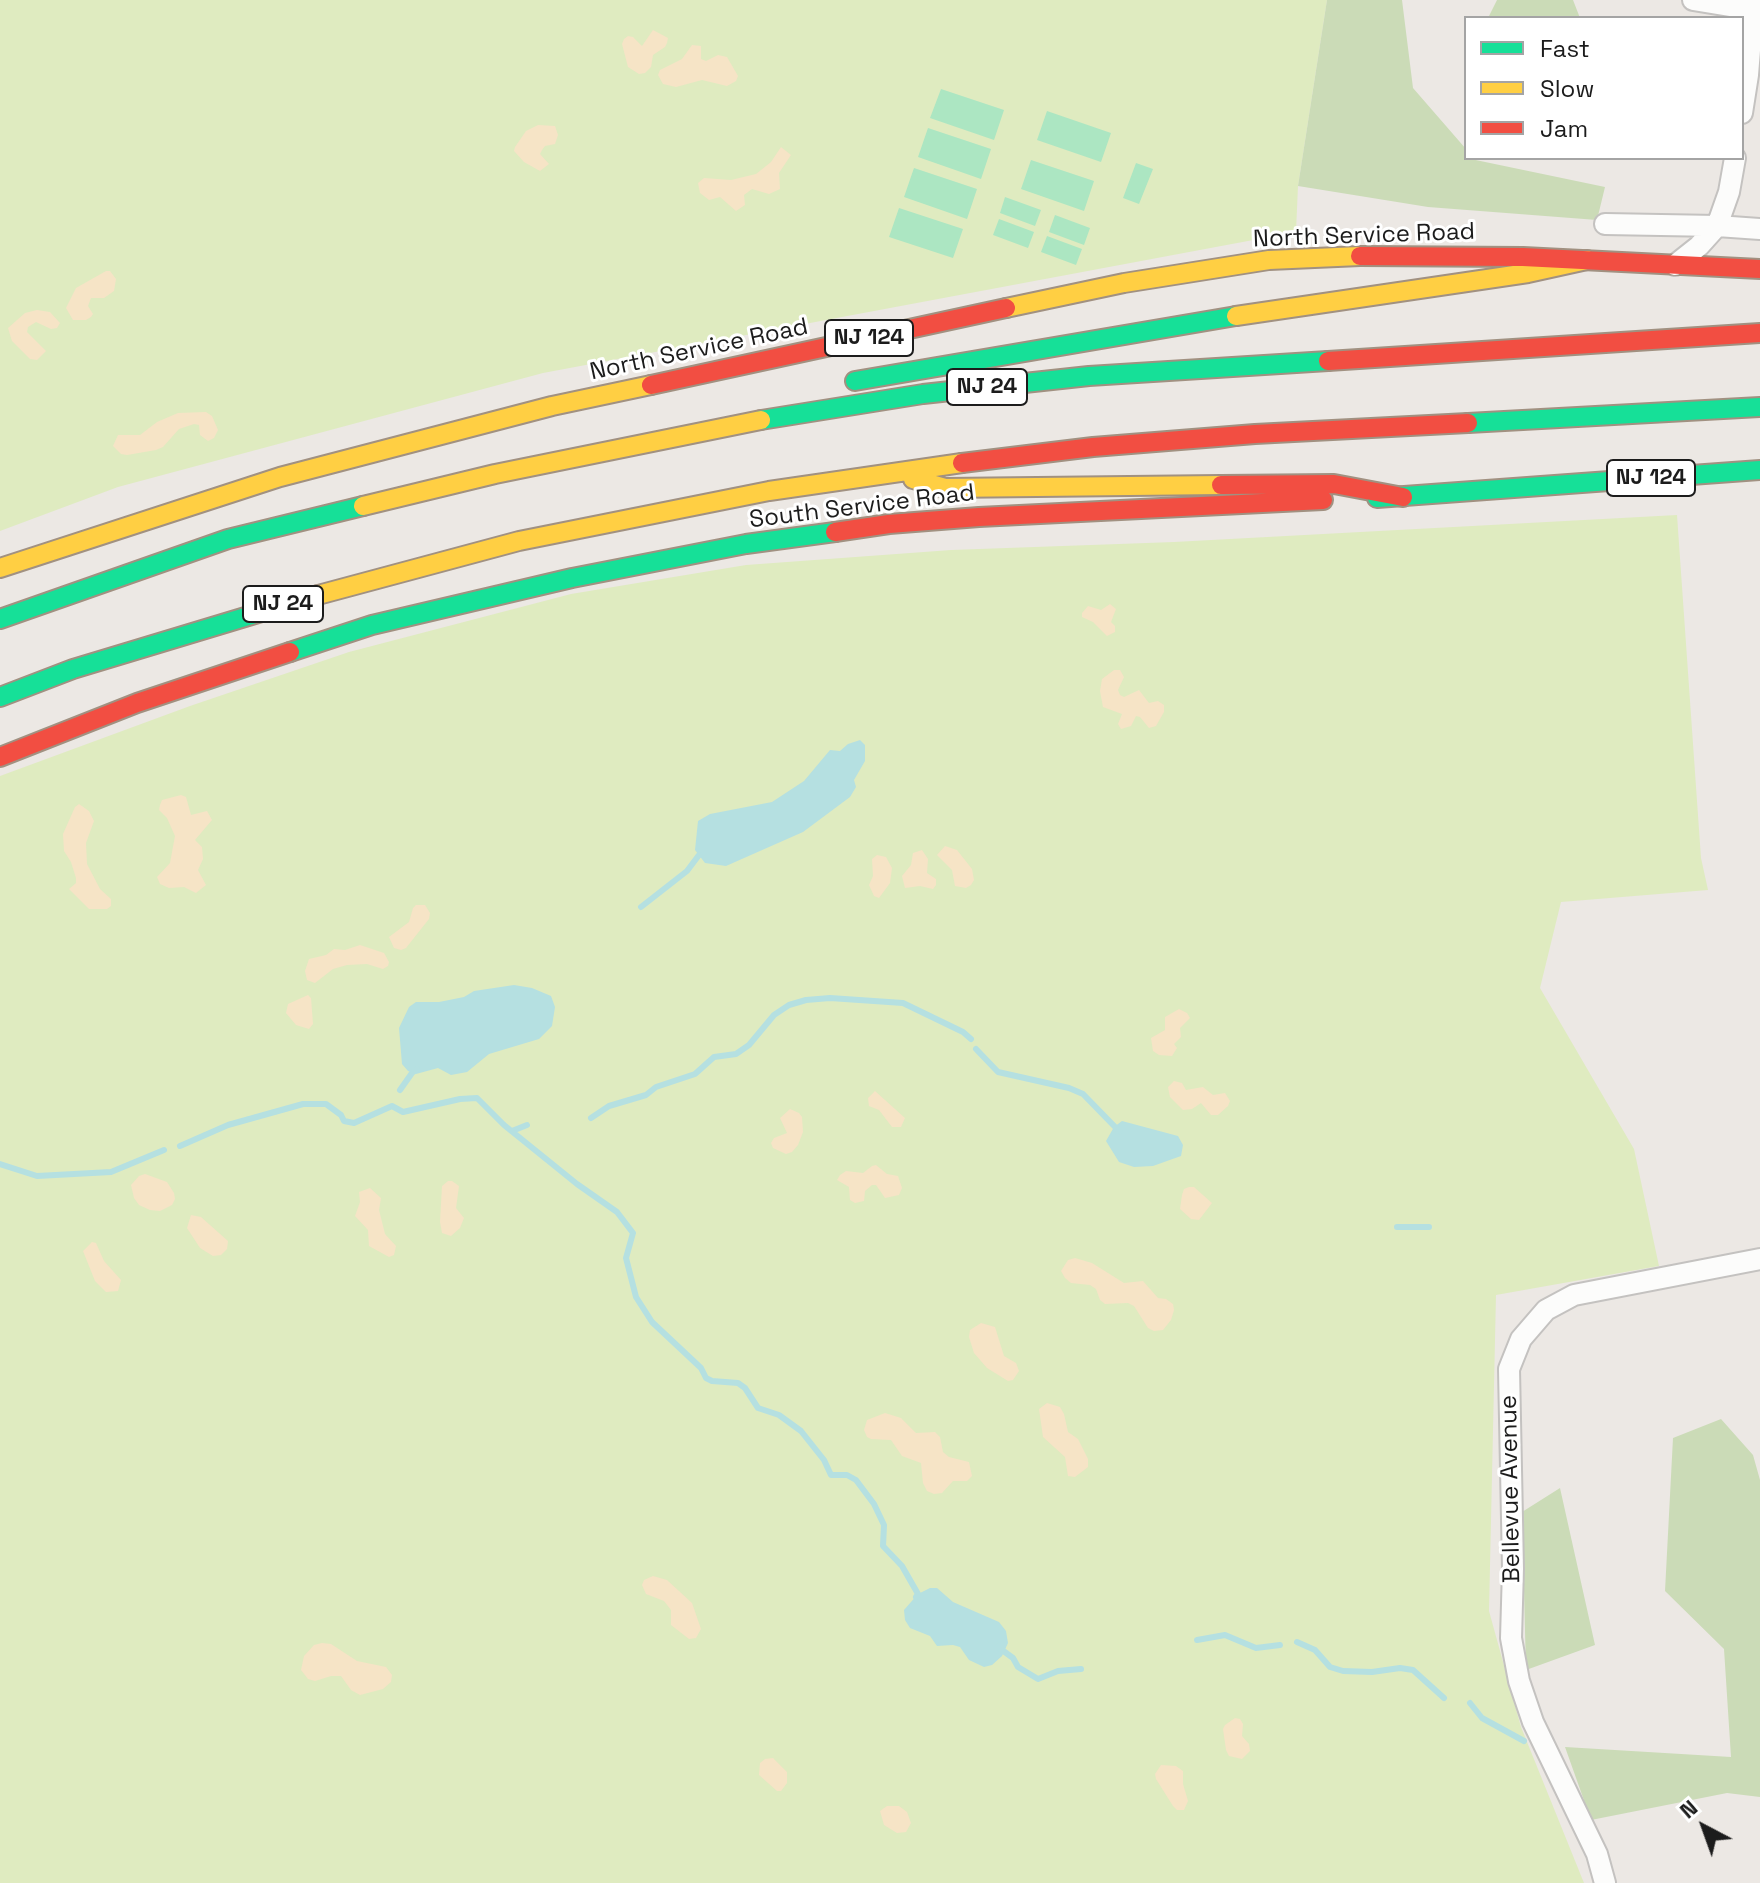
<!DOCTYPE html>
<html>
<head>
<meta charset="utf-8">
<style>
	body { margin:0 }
	#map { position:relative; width:1760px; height:1883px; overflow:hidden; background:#ece8e4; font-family:"Space Grotesk",sans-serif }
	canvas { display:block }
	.legend { position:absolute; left:1464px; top:16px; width:280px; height:144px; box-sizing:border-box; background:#fff; border:2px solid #a4a4a4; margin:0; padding:10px 14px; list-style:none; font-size:24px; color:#1c1c1c }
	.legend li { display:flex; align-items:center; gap:16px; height:40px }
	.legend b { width:40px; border:2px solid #a4a4a4 }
	.north { position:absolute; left:1664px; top:1787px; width:80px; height:80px; -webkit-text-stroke:6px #fff; paint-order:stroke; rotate:319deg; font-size:22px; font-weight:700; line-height:32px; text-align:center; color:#1c1c1c }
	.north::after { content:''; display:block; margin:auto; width:28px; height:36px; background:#1c1c1c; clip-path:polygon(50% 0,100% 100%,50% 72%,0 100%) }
</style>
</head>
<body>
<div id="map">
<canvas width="1760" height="1883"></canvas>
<ul class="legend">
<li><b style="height:10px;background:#16e098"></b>Fast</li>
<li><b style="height:10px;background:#ffcf43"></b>Slow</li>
<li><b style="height:10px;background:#f24e42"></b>Jam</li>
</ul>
<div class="north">N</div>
</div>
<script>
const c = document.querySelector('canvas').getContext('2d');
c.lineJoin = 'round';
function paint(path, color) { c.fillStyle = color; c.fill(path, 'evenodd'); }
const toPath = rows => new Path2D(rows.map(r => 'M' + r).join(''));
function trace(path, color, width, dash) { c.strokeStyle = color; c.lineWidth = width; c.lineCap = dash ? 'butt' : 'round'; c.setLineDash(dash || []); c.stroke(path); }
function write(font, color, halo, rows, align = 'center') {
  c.font = font + ' "Space Grotesk",sans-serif'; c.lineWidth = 6; c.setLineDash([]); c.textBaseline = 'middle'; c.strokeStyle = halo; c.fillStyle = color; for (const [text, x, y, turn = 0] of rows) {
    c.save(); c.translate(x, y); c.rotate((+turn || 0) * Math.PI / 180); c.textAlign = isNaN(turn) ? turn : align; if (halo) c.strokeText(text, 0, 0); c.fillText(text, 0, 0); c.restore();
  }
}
const grass = toPath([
	[0,0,1327,0,1298,186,1296,232,543,373,118,487,0,531],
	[1677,515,1701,858,1708,890,1561,902,1540,988,1634,1149,1659,1266,1496,1295,1489,1611,1521,1727,1584,1883,0,1883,0,776,190,706,349,652,571,594,746,565,951,550,1174,542]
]);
const forest = toPath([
	[1327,0,1402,0,1413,88,1466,149,1466,158,1605,187,1597,220,1428,207,1298,186],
	[1497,0,1573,0,1580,18,1488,18],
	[1721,1419,1753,1455,1760,1480,1760,1797,1727,1793,1591,1820,1565,1747,1731,1757,1724,1649,1665,1591,1673,1438],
	[1560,1488,1595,1645,1526,1670,1522,1512]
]);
const sand = toPath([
	[653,30,668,38,667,43,665,47,653,55,651,67,645,73,639,74,628,67,622,44,624,39,628,36,633,37,642,46],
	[692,45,701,46,701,59,706,61,718,55,727,57,738,76,736,81,727,86,702,80,676,87,663,84,658,75,660,70,682,59],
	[538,125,555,126,558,135,555,144,545,146,542,150,540,154,549,164,540,171,524,162,514,151,515,147,526,131],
	[781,147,791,155,779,173,780,189,769,194,752,189,744,195,745,205,736,211,720,197,709,200,700,193,698,183,704,178,731,180,756,174,771,162],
	[106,271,110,271,116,279,114,291,104,298,91,298,88,306,93,314,91,317,86,320,73,320,66,308,76,288],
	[37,310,50,312,60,323,57,328,51,329,36,322,28,327,27,332,46,351,37,360,30,359,12,341,8,328,25,313],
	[206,412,212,416,218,430,214,438,208,441,200,435,199,425,194,424,179,429,163,447,156,450,127,455,121,454,113,446,118,435,140,435,157,422,178,413],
	[1110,604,1116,609,1111,622,1115,626,1115,632,1107,636,1093,622,1082,617,1082,613,1088,606,1101,610],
	[1114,670,1120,670,1124,677,1118,690,1120,695,1124,697,1139,690,1149,703,1158,701,1164,705,1164,712,1156,726,1149,728,1140,717,1136,716,1131,726,1121,729,1118,724,1122,714,1103,707,1100,691,1102,679],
	[181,795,186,797,191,815,207,811,212,820,195,840,202,847,203,859,198,870,206,885,196,893,184,887,169,888,160,884,157,877,170,863,175,836,167,818,159,810,160,805,162,800],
	[79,804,89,811,94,821,86,843,87,864,100,889,111,899,111,906,107,909,89,909,69,889,76,883,76,878,71,862,64,851,63,834,75,807],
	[945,846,957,850,972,869,974,880,971,885,966,888,955,886,952,870,937,855],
	[922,850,928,859,927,873,936,879,936,885,933,889,920,886,905,888,902,876,911,865,913,853],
	[877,855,886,857,892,868,890,883,879,898,874,896,869,885,873,876,872,859],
	[416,905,425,905,430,913,429,919,406,948,401,950,394,948,389,937,409,922,413,908],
	[360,945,384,953,389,962,388,966,383,969,367,964,347,965,333,969,315,983,307,980,305,971,309,959,326,955,334,949,345,950],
	[308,995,311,998,313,1024,309,1029,296,1025,286,1013,288,1004],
	[1179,1009,1187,1013,1190,1018,1180,1028,1181,1037,1174,1044,1177,1048,1172,1056,1159,1055,1153,1051,1151,1038,1165,1030,1165,1017],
	[1174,1081,1182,1083,1186,1090,1203,1087,1213,1095,1225,1093,1230,1101,1228,1106,1218,1115,1211,1115,1201,1103,1192,1109,1183,1110,1170,1097,1168,1087],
	[875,1091,905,1118,901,1127,892,1127,879,1110,869,1106,868,1098],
	[790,1109,799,1113,802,1117,803,1132,798,1145,792,1152,786,1154,773,1148,771,1143,774,1138,787,1133,780,1118],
	[876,1165,887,1174,898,1176,902,1188,899,1195,885,1198,876,1185,872,1185,865,1191,864,1201,855,1203,850,1200,849,1187,837,1180,840,1175,846,1171,863,1173,872,1166],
	[145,1174,167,1182,174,1193,175,1199,172,1205,160,1211,150,1210,139,1205,134,1198,131,1185,139,1176],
	[448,1181,452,1181,459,1186,456,1208,464,1218,460,1228,451,1236,442,1233,440,1222,442,1186],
	[1189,1187,1194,1187,1212,1203,1199,1220,1191,1219,1180,1209,1182,1195,1184,1189],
	[370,1188,381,1198,379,1210,385,1234,396,1246,394,1255,389,1257,369,1246,368,1230,355,1216,360,1202,359,1192],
	[191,1215,201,1217,228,1241,227,1249,221,1255,213,1256,200,1248,187,1228],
	[92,1242,96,1243,104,1261,121,1280,118,1291,106,1292,95,1281,83,1251],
	[1075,1258,1092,1263,1124,1283,1143,1281,1158,1298,1166,1299,1173,1304,1174,1310,1171,1320,1163,1330,1154,1331,1148,1328,1134,1306,1128,1303,1105,1304,1100,1300,1096,1289,1090,1285,1071,1283,1065,1278,1061,1271,1068,1260],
	[981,1323,995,1327,1004,1356,1016,1363,1019,1371,1013,1380,1008,1381,987,1368,974,1353,969,1337,970,1330],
	[1047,1403,1060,1407,1064,1414,1068,1432,1078,1439,1088,1459,1088,1467,1075,1477,1068,1476,1065,1457,1043,1437,1039,1409],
	[885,1413,901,1418,916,1433,935,1432,940,1437,943,1452,949,1457,969,1462,972,1476,967,1481,953,1481,942,1493,934,1494,927,1491,923,1483,921,1463,902,1456,891,1440,871,1439,867,1437,864,1430,867,1420],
	[653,1576,667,1580,692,1603,701,1629,696,1638,689,1639,671,1625,671,1610,664,1601,646,1594,642,1585,644,1580],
	[322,1643,331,1644,357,1661,386,1667,392,1675,391,1682,383,1689,360,1695,351,1690,341,1676,331,1676,315,1681,308,1679,301,1670,304,1656,314,1645],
	[1235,1718,1240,1719,1243,1724,1242,1736,1249,1744,1250,1751,1242,1759,1229,1756,1226,1750,1223,1729,1225,1725],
	[773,1758,787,1772,787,1783,781,1791,777,1791,759,1775,760,1763,765,1759],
	[1161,1765,1176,1766,1183,1771,1183,1784,1188,1801,1184,1810,1177,1810,1173,1806,1156,1779,1155,1774],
	[887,1806,899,1806,907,1812,911,1823,906,1832,897,1833,884,1825,880,1811]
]);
const pitch = toPath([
	[941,89,1004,110,994,140,930,118],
	[1047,111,1111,133,1101,162,1037,140],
	[928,128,991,149,981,179,918,157],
	[1031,160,1094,181,1084,211,1021,189],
	[1136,163,1153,169,1139,204,1123,198],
	[914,168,977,189,967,219,904,197],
	[1005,197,1041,210,1035,226,1000,213],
	[899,208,963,229,953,258,889,237],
	[1055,215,1090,228,1084,245,1049,232],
	[999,219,1034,232,1028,248,993,235],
	[1047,236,1082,249,1076,265,1041,252]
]);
const water = toPath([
	[860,740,865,745,865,761,854,780,856,787,850,797,803,832,726,866,705,863,695,850,698,821,710,814,772,802,804,781,830,750,840,751,848,744],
	[514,985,532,988,551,996,555,1007,552,1026,539,1039,489,1054,467,1072,451,1075,438,1068,416,1074,408,1071,402,1064,399,1028,409,1007,416,1002,439,1002,464,997,474,991],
	[1122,1121,1178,1136,1183,1145,1181,1156,1153,1166,1134,1167,1119,1162,1106,1141,1114,1127],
	[930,1588,937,1588,953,1602,999,1622,1006,1631,1008,1643,1002,1656,992,1665,984,1667,969,1660,960,1647,953,1645,937,1646,930,1636,910,1628,905,1620,904,1610,918,1594]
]);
const stream = toPath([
	[641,907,687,871,699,855],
	[976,1049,998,1072,1069,1088,1083,1094,1119,1131],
	[400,1090,412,1073,417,1069],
	[591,1118,609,1106,646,1095,656,1087,695,1074,714,1057,736,1054,749,1045,774,1015,789,1005,806,1000,830,998,903,1003,963,1032,971,1039],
	[512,1131,527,1125],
	[180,1146,228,1125,303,1104,326,1104,341,1115,344,1121,354,1123,392,1106,403,1112,460,1099,477,1098,504,1125,577,1184,617,1212,633,1233,626,1258,636,1297,652,1322,701,1368,706,1378,712,1381,738,1383,745,1388,758,1408,779,1415,801,1431,824,1460,831,1475,847,1475,856,1480,874,1504,884,1525,883,1546,902,1566,918,1594,916,1597],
	[0,1164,37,1176,111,1172,164,1150],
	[1397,1227,1429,1227],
	[1197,1640,1225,1635,1256,1648,1280,1645],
	[1297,1642,1315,1650,1330,1667,1343,1671,1372,1672,1400,1668,1413,1670,1444,1698],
	[998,1647,1013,1658,1018,1667,1038,1679,1058,1671,1081,1669],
	[1470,1703,1482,1718,1524,1741]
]);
const street = toPath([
	[1693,0,1754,10],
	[1742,113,1748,75,1754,0],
	[1605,224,1717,226,1760,229],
	[1675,265,1699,246,1717,226,1729,192,1735,158],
	[1605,1883,1597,1854,1533,1722,1519,1681,1511,1638,1513,1569,1509,1369,1521,1339,1546,1310,1574,1295,1760,1259]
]);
const fast = toPath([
	[855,381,1236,316],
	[761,420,923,394,1089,376,1328,361],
	[1468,423,1760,407],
	[1377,498,1760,470],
	[0,619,228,539,363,506],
	[290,652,372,625,572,578,746,544,835,532],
	[0,697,73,669,318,595]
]);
const slow = toPath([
	[1006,308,1124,283,1269,260,1360,256],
	[1236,316,1528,273,1587,260],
	[913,479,945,488,1221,485],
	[363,506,495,474,761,420],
	[0,568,280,477,552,406,651,385],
	[318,595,519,541,769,491,962,463]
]);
const jam = toPath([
	[1360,256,1523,257,1760,269],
	[1328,361,1760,333],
	[651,385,1006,308],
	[962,463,1093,447,1255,434,1468,423],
	[1221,485,1334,484,1403,497],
	[835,532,889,524,979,517,1323,500],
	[0,757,137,703,290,652]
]);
const shields = [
	[869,338,88],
	[987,387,80],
	[1651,478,88],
	[283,604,80]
];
const shieldNames = [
	["NJ 124",869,338],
	["NJ 24",987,387],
	["NJ 124",1651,478],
	["NJ 24",283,604]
];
const streetNames = [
	["North Service Road",1364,236,-2],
	["North Service Road",699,350,-12],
	["South Service Road",862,507,-7],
	["Bellevue Avenue",1511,1489,-91]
];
paint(grass, '#dfebc0');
paint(forest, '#cbdbb7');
paint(sand, '#f6e4c6');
paint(pitch, '#ace6c2');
paint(water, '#b5e0e1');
trace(stream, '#b5e0e1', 6);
trace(street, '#c4c2c0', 24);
trace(fast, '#a19181', 22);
trace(slow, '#a19181', 22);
trace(jam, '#a19181', 22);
trace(street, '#fcfcfb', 20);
trace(fast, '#16e098', 18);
trace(slow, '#ffcf43', 18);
trace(jam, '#f24e42', 18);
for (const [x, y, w] of shields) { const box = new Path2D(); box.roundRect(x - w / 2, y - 18, w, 36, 6); c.fillStyle = '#fff'; c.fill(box); trace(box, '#1c1c1c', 2); }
write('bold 22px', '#1c1c1c', null, shieldNames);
write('24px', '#1c1c1c', '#fff', streetNames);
</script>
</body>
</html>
